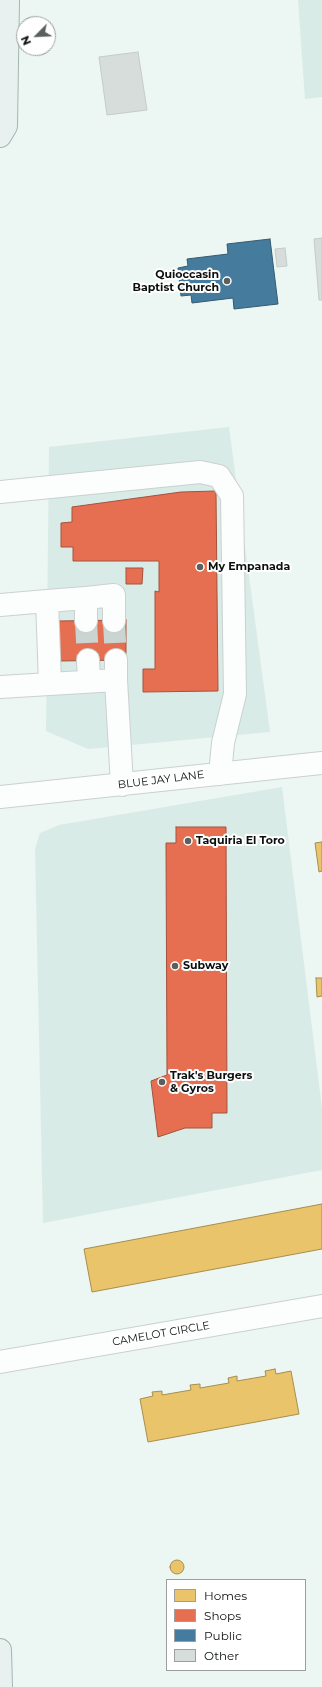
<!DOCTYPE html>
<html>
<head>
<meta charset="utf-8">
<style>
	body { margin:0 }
	#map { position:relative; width:322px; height:1687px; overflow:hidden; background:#ecf6f3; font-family:Montserrat,sans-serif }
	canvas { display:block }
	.legend { position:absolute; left:166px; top:1579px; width:140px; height:92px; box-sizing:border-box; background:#fff; border:1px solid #9d9f9f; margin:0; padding:5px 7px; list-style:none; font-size:12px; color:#0b100e }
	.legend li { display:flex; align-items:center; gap:8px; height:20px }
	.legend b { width:20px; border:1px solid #9d9f9f }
	.north { position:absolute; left:16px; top:16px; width:40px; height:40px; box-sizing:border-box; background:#fff; border:1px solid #9d9f9f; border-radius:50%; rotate:246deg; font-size:11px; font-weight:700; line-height:16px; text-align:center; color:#0b100e }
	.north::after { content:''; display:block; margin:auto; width:14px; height:18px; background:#5a605e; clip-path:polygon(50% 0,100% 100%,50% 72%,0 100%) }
</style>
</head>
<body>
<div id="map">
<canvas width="322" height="1687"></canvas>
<ul class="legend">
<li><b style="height:11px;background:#e9c46a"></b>Homes</li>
<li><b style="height:11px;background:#e76f51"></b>Shops</li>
<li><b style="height:11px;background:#457b9d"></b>Public</li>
<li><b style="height:11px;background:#d6dddb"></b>Other</li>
</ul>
<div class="north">N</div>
</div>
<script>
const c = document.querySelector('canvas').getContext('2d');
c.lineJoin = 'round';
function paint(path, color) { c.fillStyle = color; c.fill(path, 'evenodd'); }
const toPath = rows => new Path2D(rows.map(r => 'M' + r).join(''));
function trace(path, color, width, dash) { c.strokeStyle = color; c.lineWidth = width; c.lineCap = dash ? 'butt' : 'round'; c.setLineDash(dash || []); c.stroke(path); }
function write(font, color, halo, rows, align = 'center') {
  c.font = font + ' Montserrat,sans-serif'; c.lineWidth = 4; c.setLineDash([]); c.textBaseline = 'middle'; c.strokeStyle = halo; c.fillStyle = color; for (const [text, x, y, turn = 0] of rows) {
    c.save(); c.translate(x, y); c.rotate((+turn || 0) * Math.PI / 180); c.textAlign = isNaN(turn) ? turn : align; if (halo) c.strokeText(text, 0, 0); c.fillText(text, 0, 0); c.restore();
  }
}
const built = toPath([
	[298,0,322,0,322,97,305,99],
	[229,427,270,732,88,749,46,731,49,447],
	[282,787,322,1108,322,1170,43,1223,35,849,40,833,59,825]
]);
const homes = toPath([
	[322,842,322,871,319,872,315,843,322,842],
	[316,978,322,978,322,996,317,997,316,978],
	[322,1204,322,1249,92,1292,84,1249,322,1204],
	[275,1369,276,1374,291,1371,299,1414,148,1442,140,1399,153,1396,152,1392,162,1391,162,1395,191,1390,190,1385,200,1384,200,1388,229,1383,228,1378,237,1376,237,1381,266,1376,265,1371,275,1369],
	'170 1567a7 7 0 1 1 14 0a7 7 0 1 1-14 0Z'
]);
const shops = toPath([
	[216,491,218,691,143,692,143,669,155,669,155,591,159,592,159,561,73,561,73,547,61,547,61,523,72,522,72,507,181,492,216,491],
	[126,568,143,568,142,584,126,584,126,568],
	[126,620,126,660,59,661,58,621,126,620],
	[176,827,226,827,227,1113,212,1113,212,1128,185,1128,158,1137,151,1081,167,1075,166,843,176,843,176,827]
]);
const public = toPath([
	[270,239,278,304,234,309,233,298,192,303,191,295,181,296,178,268,188,266,187,259,228,254,227,244,270,239]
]);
const building = toPath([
	[138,52,147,110,107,115,99,57,138,52],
	[322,238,322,300,319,300,314,239,322,238],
	[285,248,287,266,277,267,275,249,285,248]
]);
const minorTunnel = toPath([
	[86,621,88,660],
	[114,621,116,660]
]);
const minor = toPath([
	[0,492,200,472,219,476,232,496,235,694,223,743,220,774],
	[86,598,114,595,114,621],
	[47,601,86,598,86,621],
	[0,605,47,601,50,683],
	[88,660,89,681],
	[116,660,116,680],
	[0,687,116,680,122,785],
	[0,797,322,763],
	[0,1362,322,1306]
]);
const major = toPath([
	[0,136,6,126,8,0],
	[0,1650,1,1687]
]);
const markers = [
	[227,281,4,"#5a605e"],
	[200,567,4,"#5a605e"],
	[188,841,4,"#5a605e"],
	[175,966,4,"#5a605e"],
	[162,1082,4,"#5a605e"]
];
const poiNames = [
	["Quioccasin",219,275,"right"],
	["Baptist Church",219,288,"right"],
	["My Empanada",208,567],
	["Taquiria El Toro",196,841],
	["Subway",183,966],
	["Trak's Burgers",170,1076],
	["& Gyros",170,1089]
];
const streetNames = [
	["BLUE JAY LANE",161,780,-7],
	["CAMELOT CIRCLE",161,1334,-10]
];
paint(built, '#d9ebe6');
paint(homes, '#e9c46a');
trace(homes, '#a68e4e', 1);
paint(shops, '#e76f51');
trace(shops, '#a5523d', 1);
paint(public, '#457b9d');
trace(public, '#345b72', 1);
paint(building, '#d6dddb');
trace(building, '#c4cbc9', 1);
trace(minorTunnel, '#cad4d1', 22, [22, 11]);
trace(minor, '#cad1cf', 24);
trace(major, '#a4b6b2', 24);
trace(minor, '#fcfefd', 22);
trace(major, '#e8f1ef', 22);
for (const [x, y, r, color] of markers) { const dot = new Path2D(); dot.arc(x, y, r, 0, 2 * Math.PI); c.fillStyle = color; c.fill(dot); trace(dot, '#fff', 1.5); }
write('bold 11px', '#0b100e', '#fff', poiNames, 'left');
write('11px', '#0b100e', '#fff', streetNames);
</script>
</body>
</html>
